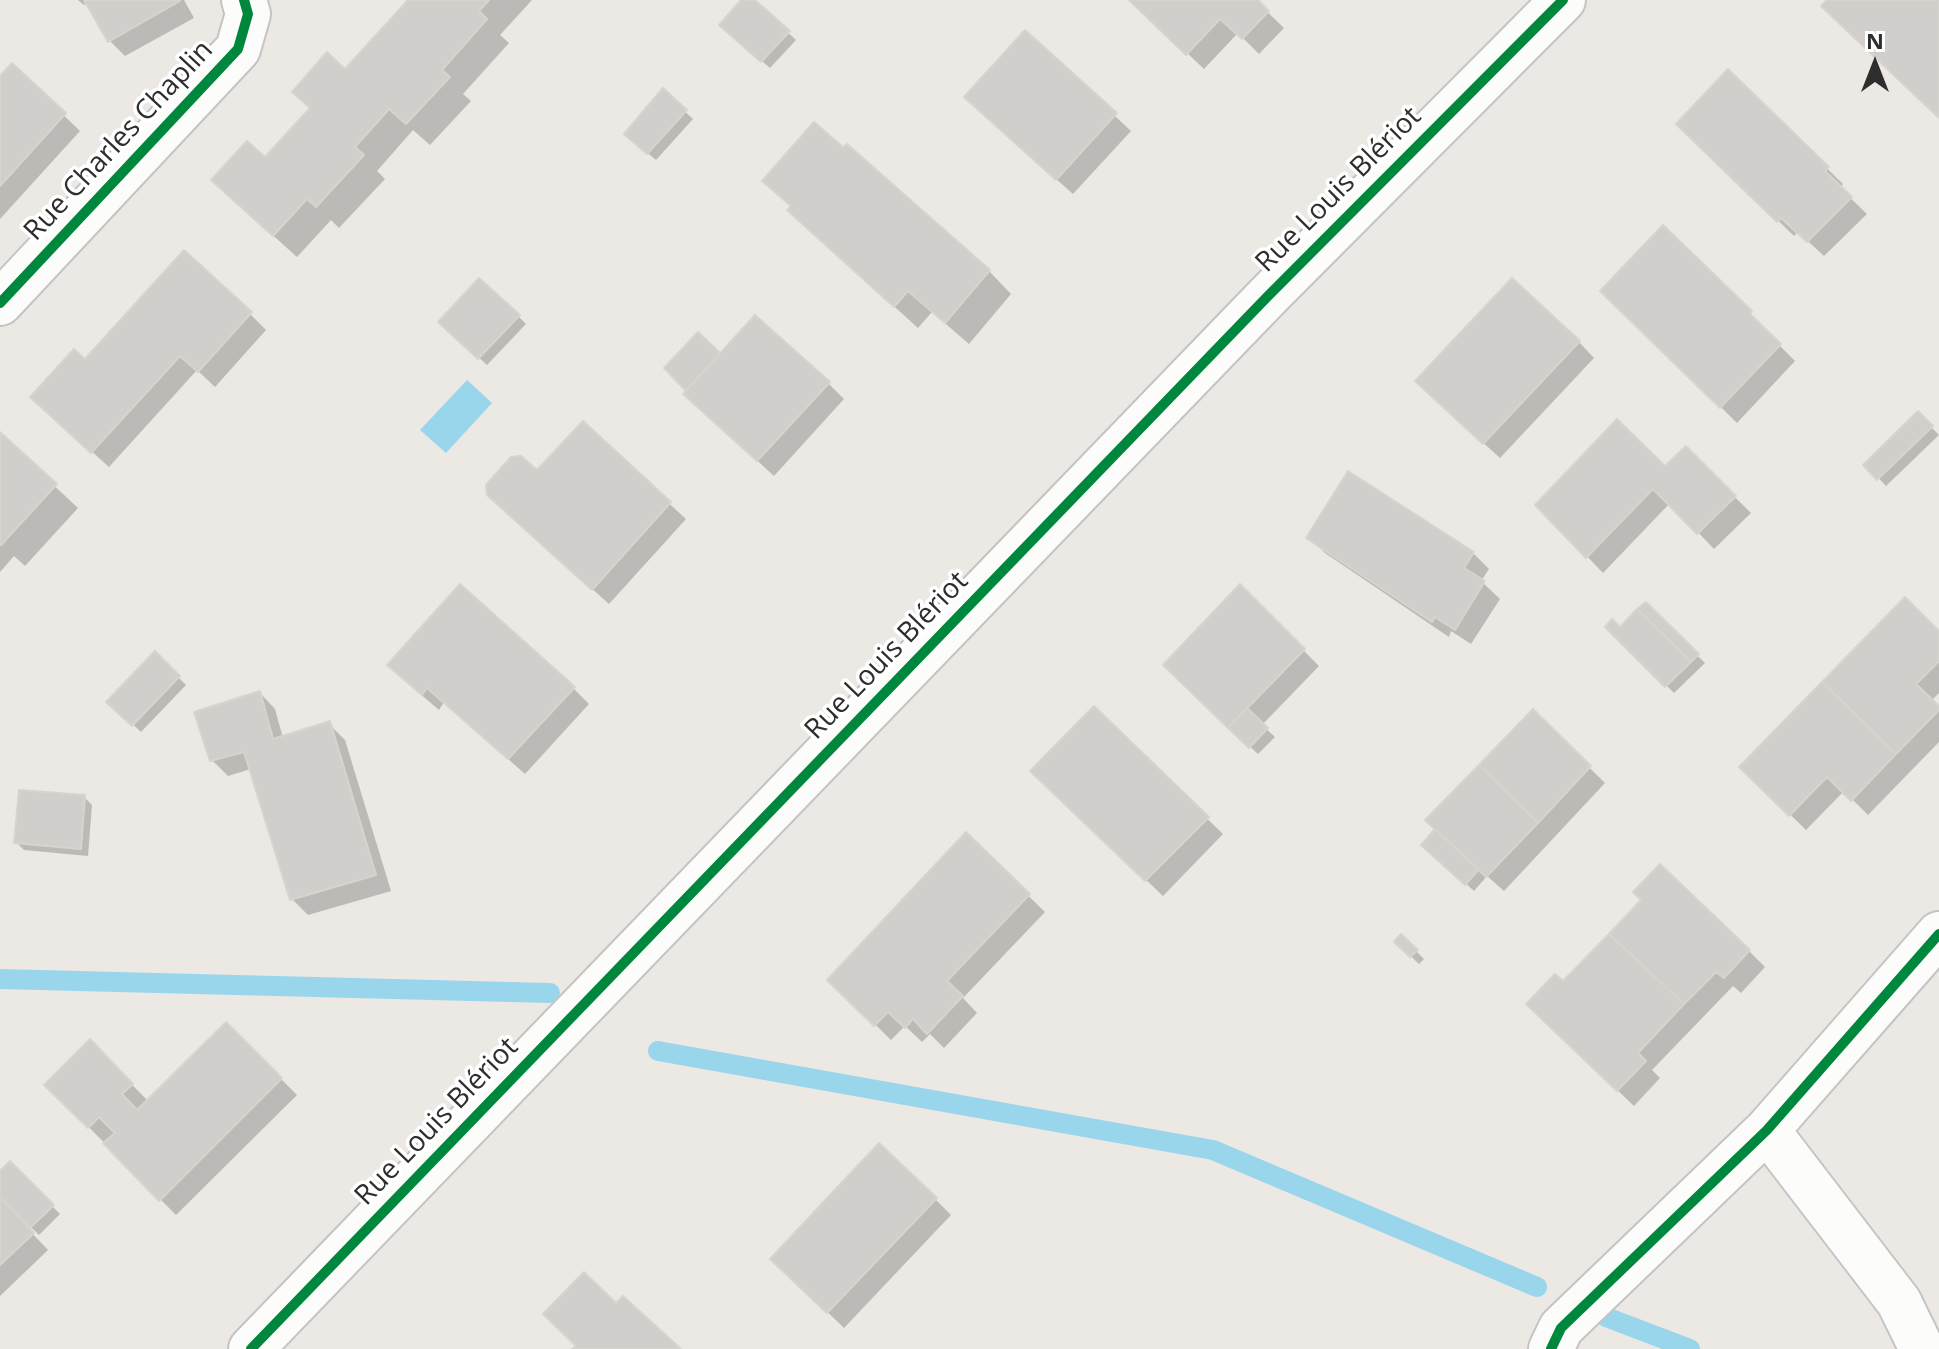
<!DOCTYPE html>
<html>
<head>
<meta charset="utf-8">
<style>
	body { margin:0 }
	#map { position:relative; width:1939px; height:1349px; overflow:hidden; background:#ece8e4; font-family:"Open Sans",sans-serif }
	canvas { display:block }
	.north { position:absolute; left:1835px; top:24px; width:80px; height:80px; -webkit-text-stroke:6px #fff; paint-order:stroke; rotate:0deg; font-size:22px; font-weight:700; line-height:32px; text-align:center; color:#2e2e2e }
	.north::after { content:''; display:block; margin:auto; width:28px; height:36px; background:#2e2e2e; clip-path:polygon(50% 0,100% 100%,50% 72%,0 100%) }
</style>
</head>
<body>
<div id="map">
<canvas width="1939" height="1349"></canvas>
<div class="north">N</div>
</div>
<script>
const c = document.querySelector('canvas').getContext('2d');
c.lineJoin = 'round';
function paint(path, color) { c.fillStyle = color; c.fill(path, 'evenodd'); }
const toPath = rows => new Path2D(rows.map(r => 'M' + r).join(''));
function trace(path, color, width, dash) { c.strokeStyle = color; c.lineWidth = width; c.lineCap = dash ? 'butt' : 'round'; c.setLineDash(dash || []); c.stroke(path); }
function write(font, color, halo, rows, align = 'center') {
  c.font = font + ' "Open Sans",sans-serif'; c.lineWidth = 7; c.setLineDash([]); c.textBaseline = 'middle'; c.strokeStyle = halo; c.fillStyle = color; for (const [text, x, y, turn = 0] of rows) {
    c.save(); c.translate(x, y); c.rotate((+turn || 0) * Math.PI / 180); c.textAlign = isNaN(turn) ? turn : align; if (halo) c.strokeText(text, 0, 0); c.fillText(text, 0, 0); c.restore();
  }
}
const water = toPath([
	[467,380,492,403,446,453,420,430]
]);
const shadow = toPath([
	[78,0,184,0,194,18,125,56,109,40,88,3,84,5],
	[411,0,532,0,500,35,509,43,463,94,471,101,430,145,413,130,377,171,385,179,339,228,331,220,297,257,236,202,265,160],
	[743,0,752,0,796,40,770,68,729,33],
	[1131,0,1255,0,1284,28,1259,54,1238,33,1204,69],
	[1025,32,1131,131,1073,194,982,113],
	[12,66,80,131,0,219,0,79],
	[1728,72,1843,184,1840,188,1867,214,1824,256,1798,232,1794,236,1679,124],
	[663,91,693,119,656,160,635,142],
	[765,181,989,271,1011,294,969,344,932,312,918,328,813,233,792,208],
	[1664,228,1766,329,1765,331,1795,361,1737,423,1603,291],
	[250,314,266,330,215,387,197,370,109,467,49,413,86,362],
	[518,316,526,324,487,365,441,322],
	[698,335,720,356,829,384,844,399,774,476,702,410],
	[1579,342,1594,358,1500,458,1433,397],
	[1918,414,1939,435,1886,486,1866,465],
	[583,424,686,519,609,604,505,511],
	[0,435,78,508,25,566,14,556,0,572],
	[1686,449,1751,513,1714,549,1670,503,1603,573,1538,505,1665,469],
	[1309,537,1473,553,1489,569,1481,581,1500,599,1471,644,1451,631,1449,637,1325,553],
	[1240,587,1319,666,1262,725,1275,737,1258,754,1245,742],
	[1646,605,1705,663,1674,693,1608,627,1620,630],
	[1939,633,1939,693,1931,701,1939,709,1939,742,1868,815,1844,791,1806,830,1742,767],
	[155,654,186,685,141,732,109,702],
	[405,681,573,688,589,704,525,774,444,702,439,710],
	[260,693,275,709,283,738,329,724,345,740,391,891,308,915,292,899,251,769,228,776,212,760],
	[1094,709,1223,834,1163,896,1049,787],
	[1533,712,1605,783,1504,891,1487,876,1474,891,1432,853],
	[84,797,92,805,88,856,24,850,16,842],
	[966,835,1045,912,963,998,977,1013,944,1048,930,1034,922,1042,905,1026,891,1040,830,980],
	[1401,936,1424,959,1419,964,1396,942],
	[1749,951,1765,967,1741,993,1733,986,1652,1070,1660,1078,1634,1106,1544,1020],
	[226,1024,297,1095,176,1215,47,1085,90,1042,148,1101],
	[10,1164,60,1214,39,1235,30,1226,28,1229,48,1250,0,1296,0,1200,22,1223,25,1220,0,1194,0,1174],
	[935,1199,951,1215,844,1328,788,1274]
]);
const stream = toPath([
	[0,979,550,993],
	[658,1051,1213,1150,1537,1287],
	[1606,1317,1690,1349]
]);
const building = toPath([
	[84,0,179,0,180,1,108,42,84,0],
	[408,0,489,0,479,11,487,19,442,70,450,77,406,124,389,109,355,147,364,155,316,207,307,199,273,236,211,180,247,141,265,157,310,108,292,92,327,52,345,69,408,0],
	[741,0,755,0,790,31,761,62,719,25,741,0],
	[1129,0,1258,0,1269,11,1242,39,1220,19,1186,55,1129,0],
	[1827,0,1939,0,1939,118,1821,6,1827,0],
	[1025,30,1117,113,1056,180,964,97,1025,30],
	[12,63,66,113,0,186,0,76,12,63],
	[1728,69,1829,167,1825,171,1852,197,1807,242,1781,218,1777,222,1676,124,1728,69],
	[663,88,687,110,647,154,624,134,663,88],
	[814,122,843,147,847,144,990,270,945,323,908,291,894,307,787,210,791,206,762,181,814,122],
	[1663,225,1752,311,1750,314,1781,344,1720,408,1600,291,1663,225],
	[184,250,252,312,198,372,180,356,91,453,30,397,74,349,85,359,184,250],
	[479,278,520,315,478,359,438,322,479,278],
	[1512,278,1580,341,1483,444,1415,381,1512,278],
	[755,315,830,382,757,461,683,394,755,315],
	[698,332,720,353,686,391,664,368,698,332],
	[1918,411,1933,426,1877,480,1863,465,1918,411],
	[1617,419,1665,466,1686,446,1736,496,1697,534,1653,489,1586,558,1535,505,1617,419],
	[583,421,671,502,592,590,487,495,486,485,511,457,521,456,537,470,583,421],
	[0,432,57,484,1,545,0,544,0,432],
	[1348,471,1474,552,1464,568,1485,581,1455,630,1435,617,1432,622,1306,538,1348,471],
	[460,584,575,687,508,759,427,688,422,695,387,665,460,584],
	[1240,584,1305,649,1228,728,1163,665,1240,584],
	[1905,597,1939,631,1939,661,1916,684,1939,706,1939,710,1896,754,1822,682,1905,597],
	[1646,602,1699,654,1691,662,1637,609,1646,602],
	[1637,609,1691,662,1665,687,1605,627,1612,619,1620,627,1637,609],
	[155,651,180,676,132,726,106,702,155,651],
	[1822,682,1896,754,1851,801,1827,777,1789,816,1739,767,1822,682],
	[260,691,273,739,330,721,376,875,290,900,244,752,210,761,194,712,260,691],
	[1094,706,1209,817,1145,881,1030,771,1094,706],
	[1247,708,1268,728,1249,748,1228,728,1247,708],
	[1533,709,1591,766,1538,823,1479,765,1533,709],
	[1479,765,1538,823,1486,877,1425,820,1479,765],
	[19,790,85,795,81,849,14,843,19,790],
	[1435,829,1479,869,1465,885,1421,845,1435,829],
	[966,832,1030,894,947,981,963,996,927,1034,913,1019,905,1028,888,1012,874,1026,827,980,966,832],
	[1660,864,1750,950,1724,978,1716,972,1684,1004,1609,934,1641,900,1633,892,1660,864],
	[1401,934,1418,950,1410,957,1394,942,1401,934],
	[1609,934,1684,1004,1638,1053,1646,1061,1617,1091,1526,1004,1555,974,1563,981,1609,934],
	[226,1022,282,1078,159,1201,103,1143,115,1133,99,1117,88,1128,44,1085,90,1039,133,1084,122,1094,137,1110,226,1022],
	[879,1143,937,1198,827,1313,770,1259,879,1143],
	[10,1161,54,1205,30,1228,0,1197,0,1171,10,1161],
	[0,1197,34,1233,0,1265,0,1197],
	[584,1272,616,1303,623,1296,681,1349,572,1349,576,1346,543,1314,584,1272]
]);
const street = toPath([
	[0,303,238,49,248,14,244,0],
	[1767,1130,1899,1302,1922,1349],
	[1551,1349,1561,1328,1767,1130,1939,934]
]);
const secondary = toPath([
	[251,1349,1268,296,1563,0]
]);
const cycleway = toPath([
	[0,303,238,49,248,14,244,0],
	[251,1349,1268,296,1563,0],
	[1551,1349,1561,1328,1767,1130,1939,934]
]);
const streetNames = [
	["Rue Charles Chaplin",119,141,-47],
	["Rue Louis Blériot",1339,190,-45],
	["Rue Louis Blériot",887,656,-46],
	["Rue Louis Blériot",437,1122,-46]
];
paint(water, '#99d6ec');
paint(shadow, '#0003');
trace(stream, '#99d6ec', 20);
paint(building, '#d1cecb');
trace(building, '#d7d4d0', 2);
trace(street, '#c5c4c5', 48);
trace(secondary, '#c5c4c5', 48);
trace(street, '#fcfcfb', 44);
trace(secondary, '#fcfcfb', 44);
trace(cycleway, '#00873e', 10);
write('28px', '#2e2e2e', '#fff', streetNames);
</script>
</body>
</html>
